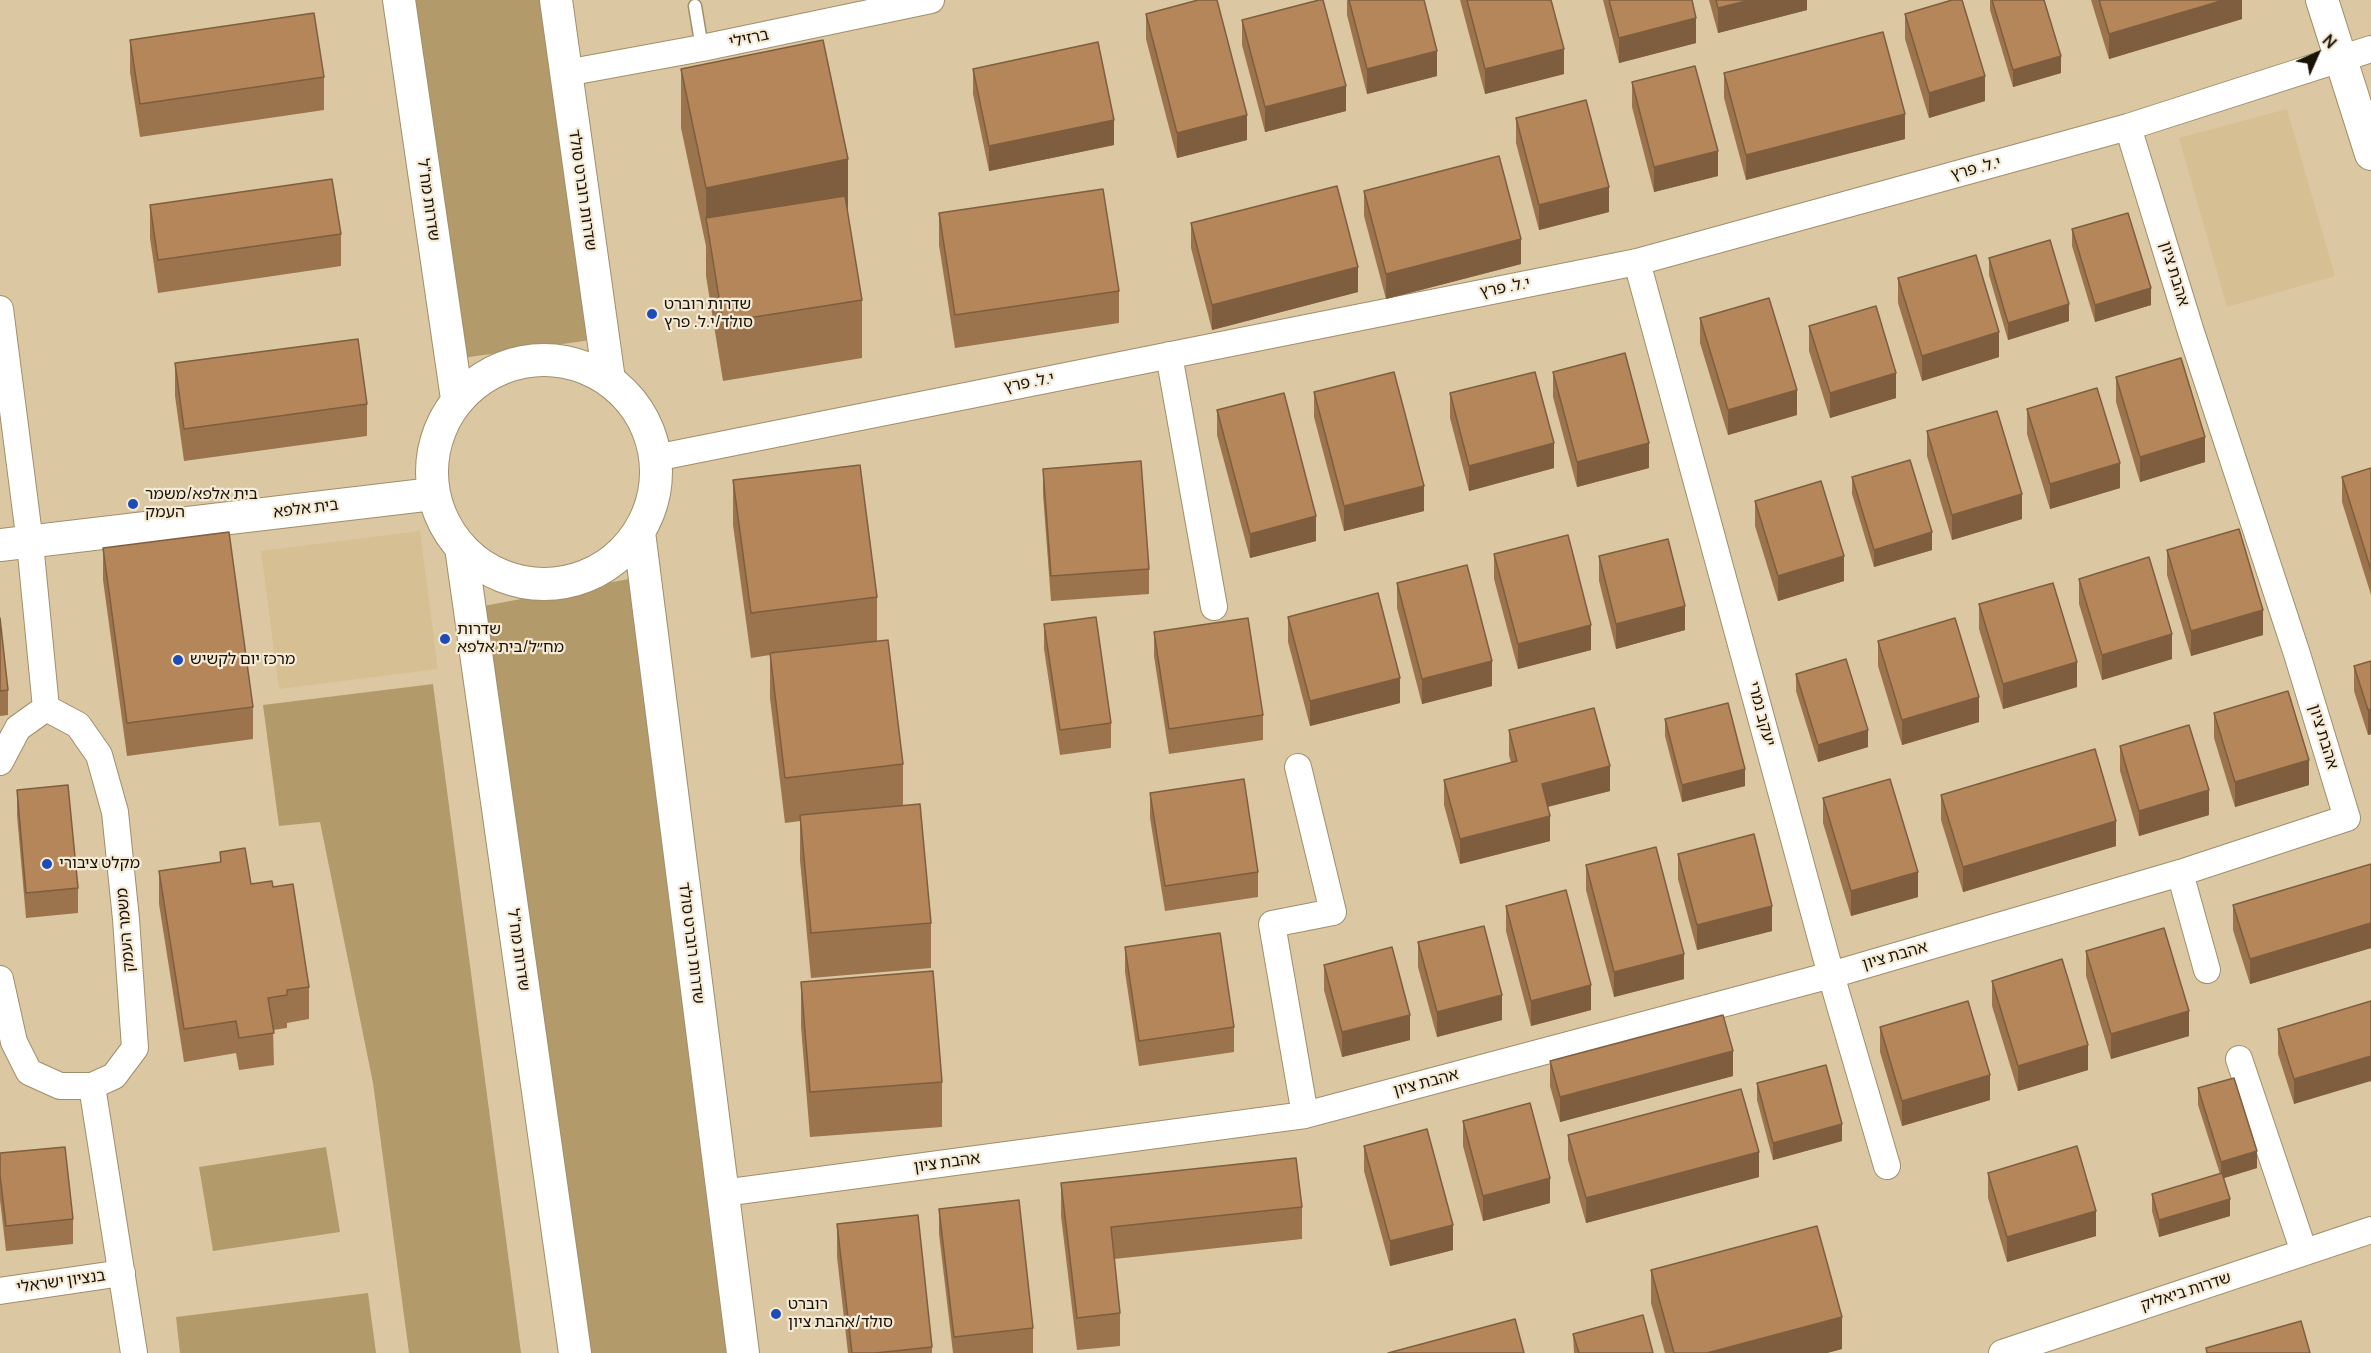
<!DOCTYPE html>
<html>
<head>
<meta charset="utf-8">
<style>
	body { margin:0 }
	#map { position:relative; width:2371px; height:1353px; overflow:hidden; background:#dbc8a2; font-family:Manrope,sans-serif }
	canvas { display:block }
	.north { position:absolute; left:2287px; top:24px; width:60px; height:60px; -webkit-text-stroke:4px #f4ead6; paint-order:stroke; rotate:45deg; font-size:16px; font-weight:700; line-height:24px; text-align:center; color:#1a1305 }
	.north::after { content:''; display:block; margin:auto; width:21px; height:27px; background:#1a1305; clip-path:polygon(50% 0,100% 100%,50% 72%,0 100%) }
</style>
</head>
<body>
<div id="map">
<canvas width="2371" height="1353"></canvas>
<div class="north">N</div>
</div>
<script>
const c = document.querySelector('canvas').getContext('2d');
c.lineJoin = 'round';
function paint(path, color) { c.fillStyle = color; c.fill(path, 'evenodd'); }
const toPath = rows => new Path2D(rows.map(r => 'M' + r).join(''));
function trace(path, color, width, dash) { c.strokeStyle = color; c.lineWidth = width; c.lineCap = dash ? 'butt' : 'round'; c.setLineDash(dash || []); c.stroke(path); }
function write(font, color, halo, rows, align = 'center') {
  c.font = font + ' Manrope,"Noto Sans Hebrew",sans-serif'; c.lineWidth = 4.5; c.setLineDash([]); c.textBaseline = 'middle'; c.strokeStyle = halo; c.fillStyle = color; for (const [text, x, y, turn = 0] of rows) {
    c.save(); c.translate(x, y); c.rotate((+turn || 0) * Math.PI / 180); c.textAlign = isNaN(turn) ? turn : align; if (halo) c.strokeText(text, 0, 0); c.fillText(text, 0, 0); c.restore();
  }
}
const built = toPath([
	[2287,109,2335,276,2227,307,2179,138],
	[420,531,438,669,279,689,261,551]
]);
const green = toPath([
	[410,0,544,0,591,340,462,358],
	[634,578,737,1353,578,1353,478,607],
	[433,684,521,1353,409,1353,373,1083,320,822,279,826,263,705],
	[326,1147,340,1232,213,1251,199,1167],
	[368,1293,376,1353,180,1353,176,1317]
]);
const service = toPath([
	[695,6,702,48]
]);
const minor = toPath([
	[566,73,702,48,931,0],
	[1637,262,1831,975,1887,1166],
	[0,309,30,543,46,708],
	[1169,355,1214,607],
	[655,458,1637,262,2128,127,2371,49],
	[0,762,18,728,46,708],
	[1298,767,1333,912,1272,924,1305,1115],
	[2180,873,2207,970],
	[0,979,14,1042,29,1072,60,1086,92,1086,114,1076,135,1048,126,919,115,812,99,755,78,725,46,708],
	[2239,1059,2304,1252],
	[92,1086,134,1353],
	[723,1193,1305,1115,1831,975,2180,873,2347,818,2297,654,2191,332,2128,127],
	[0,1291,122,1273],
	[2002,1353,2371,1230]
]);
const tertiary = toPath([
	[399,0,457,399],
	[556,0,609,380],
	[2322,0,2371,154],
	'432 472a112 112 0 1 1 224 0a112 112 0 1 1-224 0Z',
	[639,532,743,1353],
	[0,545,433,494],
	[461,547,575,1353]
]);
const wall = toPath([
	[1347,0,1424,0,1437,76,1367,94,1347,15],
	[1460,0,1551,0,1564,74,1485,94],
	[1603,0,1692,0,1696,43,1619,63],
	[1709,0,1807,0,1807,10,1718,33],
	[1990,0,2044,0,2061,73,2013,87,1990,10],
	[2091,0,2242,0,2242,19,2109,59],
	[1146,14,1247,140,1177,158,1146,39],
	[1905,14,1985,101,1929,118,1905,39],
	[1242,20,1346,111,1265,132,1242,45],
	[130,40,324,77,324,110,140,137,130,72],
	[681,69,848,217,862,300,862,358,723,381,706,276,706,246,681,128],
	[973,69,1114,145,989,171,973,94],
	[1724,73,1905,139,1746,180,1724,98],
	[1632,82,1718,176,1654,192,1632,107],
	[1516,118,1609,212,1539,230,1516,143],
	[1364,191,1521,264,1386,299,1364,216],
	[150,205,341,234,341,266,158,293,150,238],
	[939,213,1119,291,1119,323,955,348,939,245],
	[1191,223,1358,292,1212,330,1191,248],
	[2072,229,2151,305,2095,322,2072,246],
	[1989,258,2069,321,2008,340,1989,275],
	[1898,278,1999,357,1922,381,1898,303],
	[1700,318,1797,415,1728,435,1700,343],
	[1809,326,1896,398,1830,418,1809,351],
	[175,363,367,404,367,436,184,461,175,396],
	[1553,372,1649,468,1577,487,1553,397],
	[2116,377,2205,462,2140,482,2116,402],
	[1314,392,1424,511,1344,531,1314,417],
	[1450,393,1554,468,1469,491,1450,418],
	[2027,409,2120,488,2050,509,2027,434],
	[1217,410,1316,541,1250,558,1217,435],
	[1927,431,2022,519,1952,540,1927,456],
	[2371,468,2371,595,2342,502,2342,477],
	[1043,469,1149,569,1149,594,1051,601,1043,494],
	[1852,477,1932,550,1874,567,1852,494],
	[733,480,877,597,877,641,903,764,903,806,931,923,931,968,811,978,800,860,800,821,785,823,770,698,770,655,751,658,733,525],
	[1755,501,1844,581,1778,601,1755,526],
	[103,548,253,707,253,739,127,756,103,580],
	[2167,550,2263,635,2191,656,2167,575],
	[1494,554,1591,650,1518,669,1494,579],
	[1599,556,1685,630,1616,649,1599,581],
	[2079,579,2172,659,2102,680,2079,604],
	[1397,583,1492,686,1422,704,1397,608],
	[1979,604,2077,687,2003,709,1979,629],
	[1288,617,1400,703,1310,726,1288,642],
	[0,618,8,690,8,715,0,716],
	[1044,624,1111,723,1111,748,1060,755,1044,649],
	[1154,632,1263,715,1263,740,1169,754,1154,656],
	[1878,641,1979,722,1902,745,1878,666],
	[2371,661,2371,734,2368,735,2354,691,2354,666],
	[1796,674,1868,747,1818,762,1796,691],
	[2214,713,2309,785,2235,807,2214,738],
	[1665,719,1745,786,1682,802,1665,736],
	[1509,730,1610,791,1548,807,1550,841,1460,864,1444,805,1444,780,1511,763,1509,755],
	[2120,746,2209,815,2139,836,2120,771],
	[17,790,78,888,78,913,26,918,17,815],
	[1150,793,1258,872,1258,897,1165,911,1150,818],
	[1941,795,2116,846,1963,892,1941,820],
	[1823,798,1918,897,1851,916,1823,823],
	[220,852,251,884,273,887,309,987,309,1019,287,1023,287,1028,273,1030,274,1065,239,1070,236,1053,184,1062,159,904,159,871,220,862],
	[1678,854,1772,931,1697,950,1678,879],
	[2371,864,2371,948,2250,984,2233,930,2233,905],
	[1586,865,1684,979,1614,997,1586,890],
	[1506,906,1591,1010,1531,1026,1506,931],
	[1418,942,1502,1020,1437,1037,1418,967],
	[1125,947,1234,1027,1234,1052,1139,1066,1125,972],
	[2086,951,2189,1036,2111,1059,2086,976],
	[1324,965,1410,1040,1342,1057,1324,990],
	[1992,981,2088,1070,2018,1091,1992,1006],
	[801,982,942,1082,942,1127,810,1137,801,1027],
	[2371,1001,2294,1104,2278,1054,2278,1029],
	[1880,1027,1990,1100,1902,1126,1880,1052],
	[1550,1061,1733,1076,1560,1122,1550,1086],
	[1757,1083,1842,1141,1773,1160,1757,1100],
	[2198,1088,2257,1168,2224,1178,2230,1216,2159,1237,2152,1211,2152,1194,2220,1174,2198,1105],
	[1463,1121,1550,1203,1483,1221,1463,1146],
	[1568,1135,1759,1177,1586,1223,1568,1160],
	[1364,1146,1453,1250,1390,1266,1364,1171],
	[0,1153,73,1219,73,1244,6,1251,0,1200],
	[1988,1173,2096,1236,2007,1262,1988,1198],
	[1061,1183,1302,1207,1302,1239,1114,1259,1120,1313,1120,1346,1077,1350,1061,1216],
	[939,1209,1033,1328,1033,1353,953,1353,939,1234],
	[837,1224,932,1347,932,1353,848,1353,837,1257],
	[1651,1270,1842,1349,1827,1353,1665,1353,1651,1303],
	[1573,1334,1653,1353,1574,1353]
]);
const shadedWall = toPath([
	[1750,0,1807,0,1807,10,1718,33,1718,8],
	[2224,0,2242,0,2242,19,2109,59,2109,34],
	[1696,18,1696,43,1619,63,1619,38],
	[1564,49,1564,74,1485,94,1485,69],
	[1437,51,1437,76,1367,94,1367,69],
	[2061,56,2061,73,2013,87,2013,70],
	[1985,76,1985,101,1929,118,1929,93],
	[1346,86,1346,111,1265,132,1265,107],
	[1905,114,1905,139,1746,180,1746,155],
	[1247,115,1247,140,1177,158,1177,133],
	[1114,120,1114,145,989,171,989,146],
	[1718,151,1718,176,1654,192,1654,167],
	[848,159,848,217,706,218,706,188],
	[1609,187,1609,212,1539,230,1539,205],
	[1521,239,1521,264,1386,299,1386,274],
	[1358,267,1358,292,1212,330,1212,305],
	[2151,288,2151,305,2095,322,2095,305],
	[2069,304,2069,321,2008,340,2008,323],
	[1999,332,1999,357,1922,381,1922,356],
	[1896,373,1896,398,1830,418,1830,393],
	[1797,390,1797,415,1728,435,1728,410],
	[2205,437,2205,462,2140,482,2140,457],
	[1554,443,1554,468,1469,491,1469,466],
	[1649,443,1649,468,1577,487,1577,462],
	[2120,463,2120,488,2050,509,2050,484],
	[1424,486,1424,511,1344,531,1344,506],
	[2022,494,2022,519,1952,540,1952,515],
	[1316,516,1316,541,1250,558,1250,534],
	[1932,532,1932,550,1874,567,1874,550],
	[1844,556,1844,581,1778,601,1778,576],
	[1685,606,1685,630,1616,649,1616,624],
	[2263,610,2263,635,2191,656,2191,631],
	[1591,625,1591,650,1518,669,1518,644],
	[2172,634,2172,659,2102,680,2102,655],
	[1492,661,1492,686,1422,704,1422,679],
	[2077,662,2077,687,2003,709,2003,684],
	[1400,678,1400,703,1310,726,1310,701],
	[1979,697,1979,722,1902,745,1902,720],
	[2371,709,2371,734,2368,735,2368,710],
	[1868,730,1868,747,1818,762,1818,745],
	[2309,760,2309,785,2235,807,2235,782],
	[1610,766,1610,791,1542,808,1542,784],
	[1745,769,1745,786,1682,802,1682,785],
	[2209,790,2209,815,2139,836,2139,811],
	[1550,816,1550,841,1460,864,1460,839],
	[2116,821,2116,846,1963,892,1963,867],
	[1918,872,1918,897,1851,916,1851,891],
	[1772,906,1772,931,1697,950,1697,925],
	[2371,923,2371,948,2250,984,2250,959],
	[1684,954,1684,979,1614,997,1614,972],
	[1591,985,1591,1010,1531,1026,1531,1001],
	[1502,995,1502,1020,1437,1037,1437,1012],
	[2189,1011,2189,1036,2111,1059,2111,1034],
	[1410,1015,1410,1040,1342,1057,1342,1032],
	[2088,1045,2088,1070,2018,1091,2018,1066],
	[1733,1051,1733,1076,1560,1122,1560,1097],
	[2371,1056,2371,1081,2294,1104,2294,1079],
	[1990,1075,1990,1100,1902,1126,1902,1101],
	[1842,1124,1842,1141,1773,1160,1773,1143],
	[2257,1151,2257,1168,2221,1179,2221,1162],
	[1759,1152,1759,1177,1586,1223,1586,1198],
	[1550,1178,1550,1203,1483,1221,1483,1196],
	[2230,1199,2230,1216,2159,1237,2159,1220],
	[2096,1211,2096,1236,2007,1262,2007,1237],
	[1453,1225,1453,1250,1390,1266,1390,1241],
	[1842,1317,1842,1349,1827,1353,1707,1353]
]);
const building = toPath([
	[1198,0,1217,0,1247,115,1177,133,1146,14,1198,0],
	[1319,0,1323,0,1346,86,1265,107,1242,20,1319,0],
	[1349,0,1424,0,1437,51,1367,69,1349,0],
	[1467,0,1551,0,1564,49,1485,69,1467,0],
	[1609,0,1692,0,1696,18,1619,38,1609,0],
	[1716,0,1750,0,1718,8,1716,0],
	[1952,0,1962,0,1985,76,1929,93,1905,14,1952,0],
	[1992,0,2044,0,2061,56,2013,70,1992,0],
	[2099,0,2224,0,2109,34,2099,0],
	[314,13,324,77,140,104,130,40,314,13],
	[1883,32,1905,114,1746,155,1724,73,1883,32],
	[823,40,848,159,706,188,681,69,823,40],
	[1098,42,1114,120,989,146,973,69,1098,42],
	[1695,66,1718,151,1654,167,1632,82,1695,66],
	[1586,100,1609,187,1539,205,1516,118,1586,100],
	[1499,156,1521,239,1386,274,1364,191,1499,156],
	[332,179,341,234,158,260,150,205,332,179],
	[1337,186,1358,267,1212,305,1191,223,1337,186],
	[1103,189,1119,291,955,315,939,213,1103,189],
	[845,196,862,300,723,322,706,218,845,196],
	[2128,213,2151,288,2095,305,2072,229,2128,213],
	[2050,240,2069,304,2008,323,1989,258,2050,240],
	[1976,255,1999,332,1922,356,1898,278,1976,255],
	[1769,298,1797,390,1728,410,1700,318,1769,298],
	[1876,306,1896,373,1830,393,1809,326,1876,306],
	[358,339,367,404,184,429,175,363,358,339],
	[1625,353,1649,443,1577,462,1553,372,1625,353],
	[2181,358,2205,437,2140,457,2116,377,2181,358],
	[1394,372,1424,486,1344,506,1314,392,1394,372],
	[1535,372,1554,443,1469,466,1450,393,1535,372],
	[2097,388,2120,463,2050,484,2027,409,2097,388],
	[1284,393,1316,516,1250,534,1217,410,1284,393],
	[1997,411,2022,494,1952,515,1927,431,1997,411],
	[1910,460,1932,532,1874,550,1852,477,1910,460],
	[1141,461,1149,569,1051,576,1043,469,1141,461],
	[860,465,877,597,751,613,733,480,860,465],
	[2371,468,2371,570,2342,477,2371,468],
	[1821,481,1844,556,1778,576,1755,501,1821,481],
	[2239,529,2263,610,2191,631,2167,550,2239,529],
	[229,532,253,707,127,723,103,548,229,532],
	[1568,535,1591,625,1518,644,1494,554,1568,535],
	[1668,539,1685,606,1616,624,1599,556,1668,539],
	[2149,557,2172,634,2102,655,2079,579,2149,557],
	[1467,565,1492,661,1422,679,1397,583,1467,565],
	[2053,583,2077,662,2003,684,1979,604,2053,583],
	[1378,593,1400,678,1310,701,1288,617,1378,593],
	[1096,617,1111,723,1060,730,1044,624,1096,617],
	[0,618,8,690,0,691,0,618],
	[1248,618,1263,715,1169,729,1154,632,1248,618],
	[1955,618,1979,697,1902,720,1878,641,1955,618],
	[888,640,903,764,785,778,770,653,888,640],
	[1846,659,1868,730,1818,745,1796,674,1846,659],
	[2371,661,2371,709,2368,710,2354,666,2371,661],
	[2288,691,2309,760,2235,782,2214,713,2288,691],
	[1728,703,1745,769,1682,785,1665,719,1728,703],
	[1594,708,1610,766,1542,784,1550,816,1460,839,1444,780,1517,761,1509,730,1594,708],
	[2189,725,2209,790,2139,811,2120,746,2189,725],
	[2095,749,2116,821,1963,867,1941,795,2095,749],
	[1244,779,1258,872,1165,886,1150,793,1244,779],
	[1890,779,1918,872,1851,891,1823,798,1890,779],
	[68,785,78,888,26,893,17,790,68,785],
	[920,804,931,923,811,933,800,815,920,804],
	[1754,834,1772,906,1697,925,1678,854,1754,834],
	[1656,847,1684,954,1614,972,1586,865,1656,847],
	[245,848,251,884,272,881,273,887,293,884,309,987,287,990,287,995,268,998,274,1033,239,1038,236,1021,184,1029,159,871,221,862,220,852,245,848],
	[2371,864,2371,923,2250,959,2233,905,2371,864],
	[1566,890,1591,985,1531,1001,1506,906,1566,890],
	[1484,926,1502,995,1437,1012,1418,942,1484,926],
	[2164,928,2189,1011,2111,1034,2086,951,2164,928],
	[1220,933,1234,1027,1139,1041,1125,947,1220,933],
	[1392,947,1410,1015,1342,1032,1324,965,1392,947],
	[2062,959,2088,1045,2018,1066,1992,981,2062,959],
	[933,971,942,1082,810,1092,801,982,933,971],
	[1968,1001,1990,1075,1902,1101,1880,1027,1968,1001],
	[2371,1001,2371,1056,2294,1079,2278,1029,2371,1001],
	[1723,1015,1733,1051,1560,1097,1550,1061,1723,1015],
	[1826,1065,1842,1124,1773,1143,1757,1083,1826,1065],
	[2234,1078,2257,1151,2221,1162,2198,1088,2234,1078],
	[1741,1089,1759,1152,1586,1198,1568,1135,1741,1089],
	[1530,1103,1550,1178,1483,1196,1463,1121,1530,1103],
	[1427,1129,1453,1225,1390,1241,1364,1146,1427,1129],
	[2077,1146,2096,1211,2007,1237,1988,1173,2077,1146],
	[65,1147,73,1219,6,1226,0,1175,0,1153,65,1147],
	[1296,1158,1302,1207,1111,1227,1120,1313,1077,1318,1061,1183,1296,1158],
	[2222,1173,2230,1199,2159,1220,2152,1194,2222,1173],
	[1019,1200,1033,1328,954,1337,939,1209,1019,1200],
	[918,1215,932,1347,875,1353,852,1353,837,1224,918,1215],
	[1817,1226,1842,1317,1707,1353,1674,1353,1651,1270,1817,1226],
	[1643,1315,1653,1353,1579,1353,1573,1334,1643,1315],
	[1515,1319,1524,1353,1388,1353,1515,1319],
	[2301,1321,2310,1353,2207,1353,2206,1348,2301,1321]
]);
const markers = [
	[652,314,6,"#1d4bb8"],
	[133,504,6,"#1d4bb8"],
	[445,639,6,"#1d4bb8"],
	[178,660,6,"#1d4bb8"],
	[47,864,6,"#1d4bb8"],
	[776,1314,6,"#1d4bb8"]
];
const streetNames = [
	["ברזילי",749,39,-12],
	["י.ל. פרץ",1976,169,-15],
	["שדרות רוברט סולד",582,190,82],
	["שדרות מח\"ל",428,200,82],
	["אהבת ציון",2174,274,73],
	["י.ל. פרץ",1505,288,-11],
	["י.ל. פרץ",1029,383,-11],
	["בית אלפא",306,509,-7],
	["יעקב נמרי",1761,714,75],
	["אהבת ציון",2323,737,73],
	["משמר העמק",126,930,-95],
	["שדרות רוברט סולד",691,943,83],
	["שדרות מח\"ל",518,950,82],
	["אהבת ציון",1895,956,-16],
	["אהבת ציון",1426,1083,-15],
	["אהבת ציון",947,1163,-8],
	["בנציון ישראלי",61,1282,-8],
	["שדרות ביאליק",2186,1292,-18]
];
const poiNames = [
	["שדרות רוברט",664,305],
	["סולד/י.ל. פרץ",664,323],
	["בית אלפא/משמר",145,495],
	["העמק",145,513],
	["שדרות",457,630],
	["מח״ל/בית אלפא",457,648],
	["מרכז יום לקשיש",190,660],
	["מקלט ציבורי",59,864],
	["רוברט",788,1305],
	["סולד/אהבת ציון",788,1323]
];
paint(built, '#d6bf92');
paint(green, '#b29a6b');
trace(service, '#a18e6a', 15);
trace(minor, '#a18e6a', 28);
trace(tertiary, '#a18e6a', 34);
trace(service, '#fff', 12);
trace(minor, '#fff', 26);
trace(tertiary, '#fff', 32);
paint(wall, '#9b734d');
paint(shadedWall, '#7e5e3f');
paint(building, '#b4865a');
trace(building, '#7e5e3f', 1.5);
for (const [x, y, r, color] of markers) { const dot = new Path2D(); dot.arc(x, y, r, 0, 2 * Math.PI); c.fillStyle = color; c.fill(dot); trace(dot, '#f4ead6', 2); }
write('16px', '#1a1305', '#f4ead6', streetNames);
write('16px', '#1a1305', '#f4ead6', poiNames, 'left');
</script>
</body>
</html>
